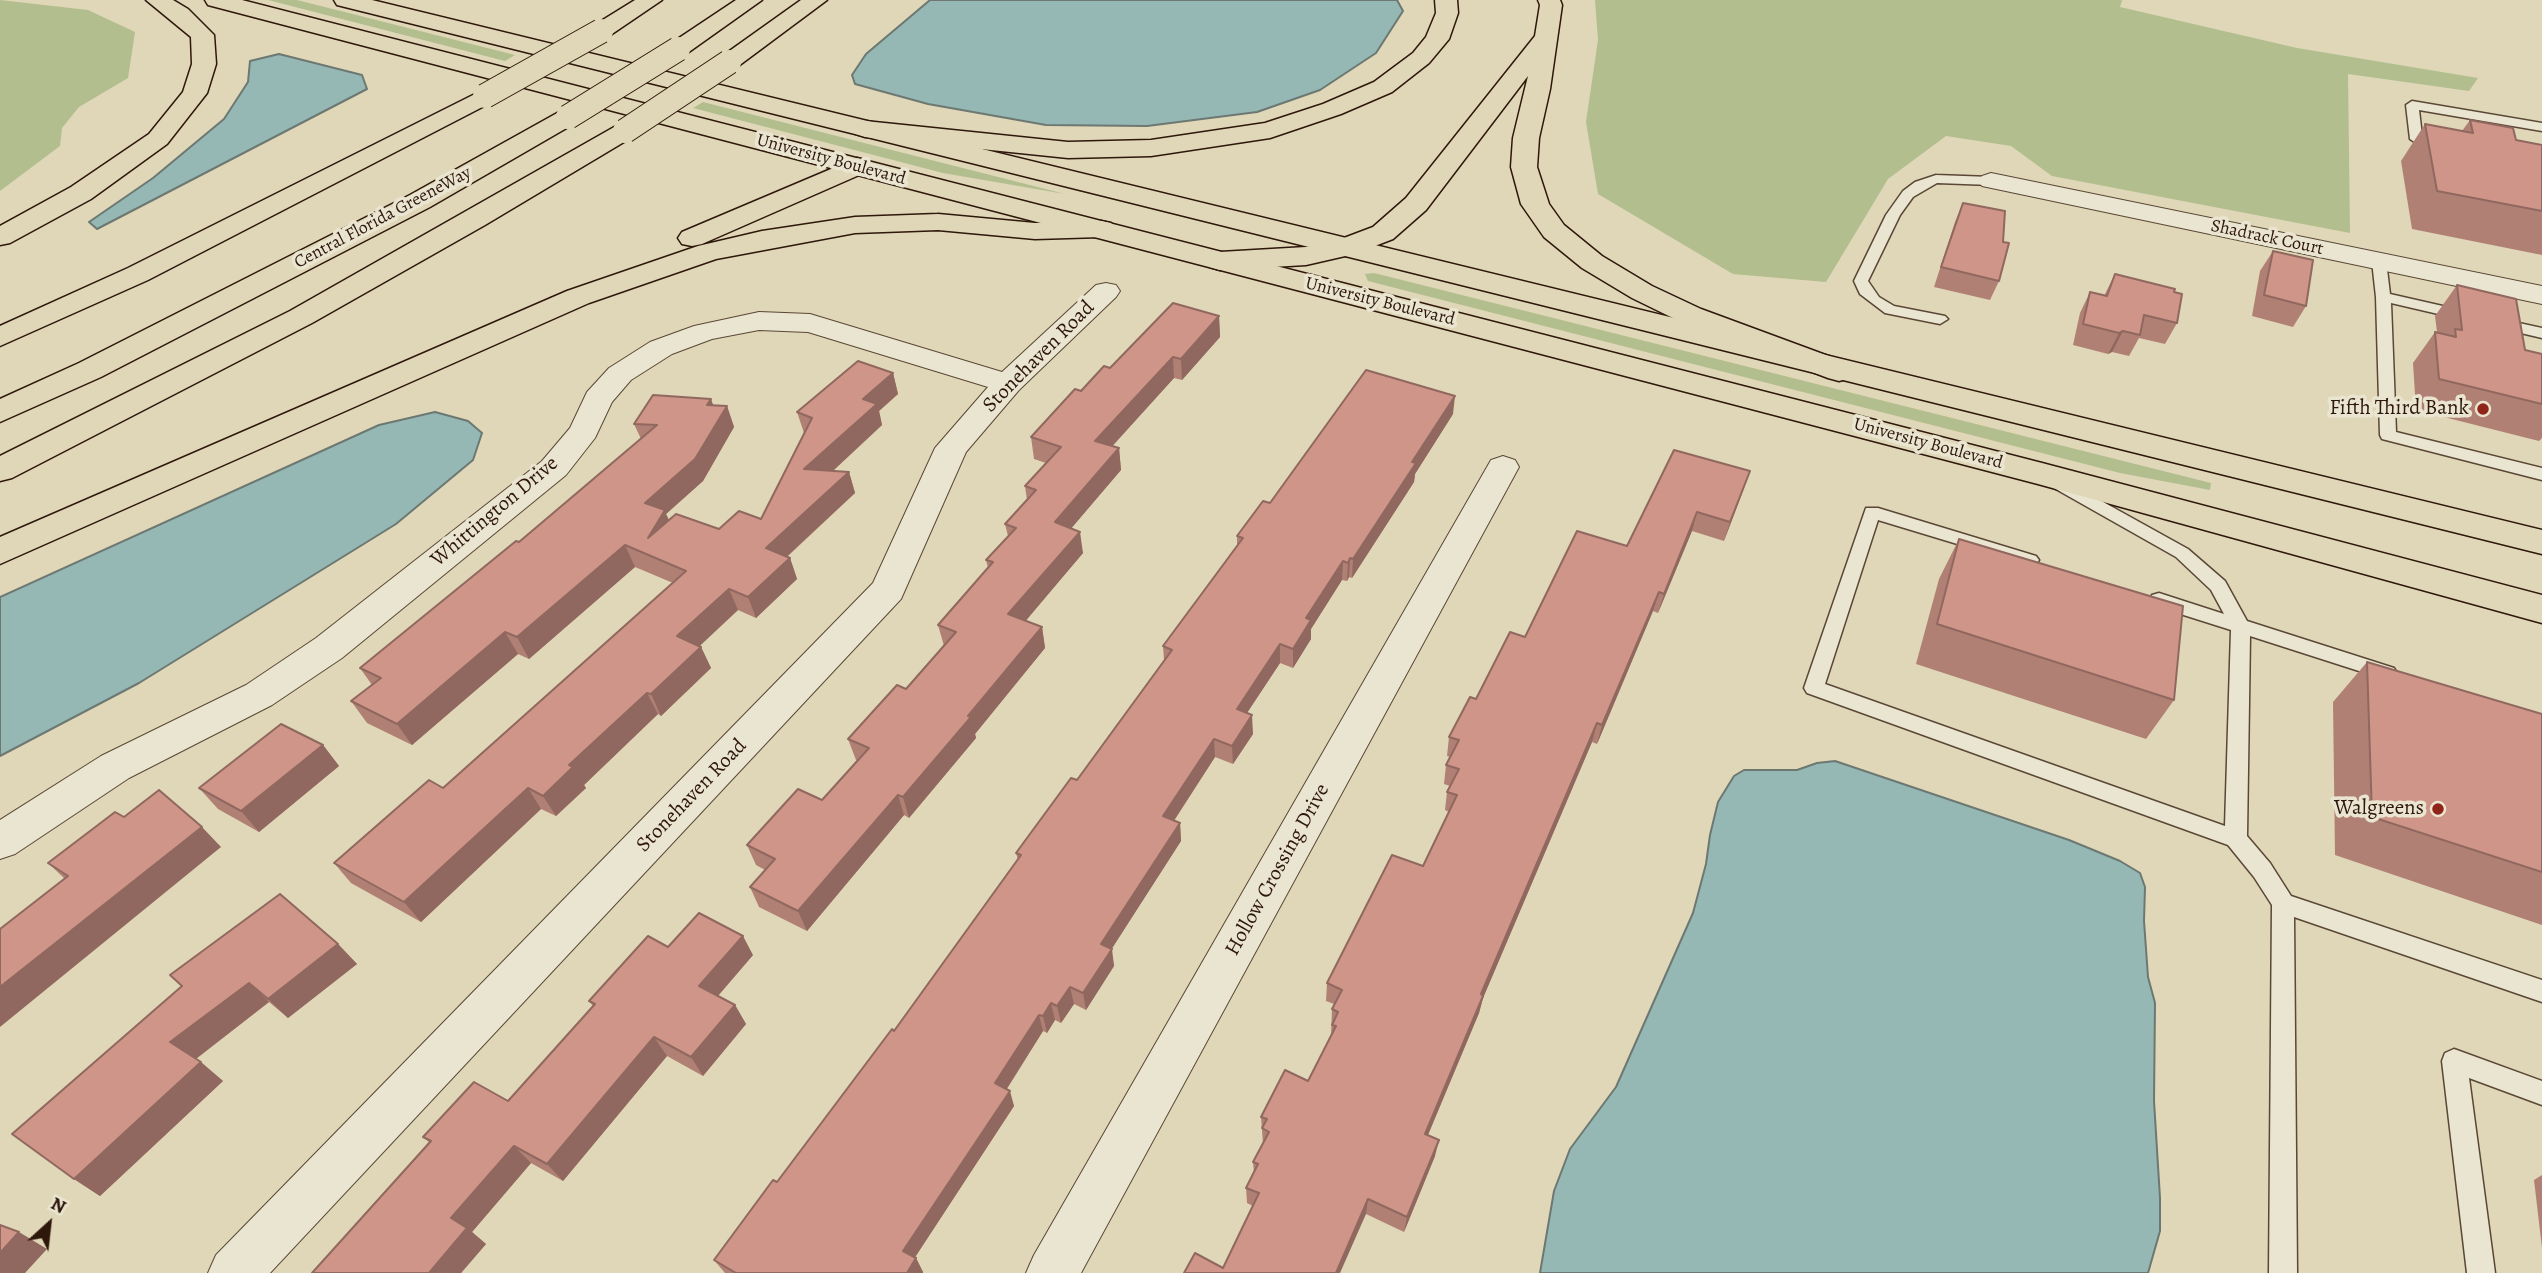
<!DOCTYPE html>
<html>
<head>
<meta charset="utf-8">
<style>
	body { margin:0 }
	#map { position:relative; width:2542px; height:1273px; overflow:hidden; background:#dfd7b7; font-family:Alegreya,serif }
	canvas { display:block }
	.north { position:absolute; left:14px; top:1189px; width:70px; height:70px; -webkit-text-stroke:5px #eae5d0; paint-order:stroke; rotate:27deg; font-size:19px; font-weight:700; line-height:28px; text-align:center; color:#2e170b }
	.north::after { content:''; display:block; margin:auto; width:24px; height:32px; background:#2e170b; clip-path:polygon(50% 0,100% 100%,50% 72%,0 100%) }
</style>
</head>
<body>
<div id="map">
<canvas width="2542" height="1273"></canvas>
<div class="north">N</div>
</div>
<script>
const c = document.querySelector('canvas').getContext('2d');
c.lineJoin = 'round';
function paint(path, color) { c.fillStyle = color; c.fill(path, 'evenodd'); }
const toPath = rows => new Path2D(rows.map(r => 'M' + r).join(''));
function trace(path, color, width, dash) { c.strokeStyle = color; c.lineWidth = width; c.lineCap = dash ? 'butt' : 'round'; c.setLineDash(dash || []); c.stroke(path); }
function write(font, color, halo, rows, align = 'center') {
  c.font = font + ' Alegreya,serif'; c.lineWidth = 7; c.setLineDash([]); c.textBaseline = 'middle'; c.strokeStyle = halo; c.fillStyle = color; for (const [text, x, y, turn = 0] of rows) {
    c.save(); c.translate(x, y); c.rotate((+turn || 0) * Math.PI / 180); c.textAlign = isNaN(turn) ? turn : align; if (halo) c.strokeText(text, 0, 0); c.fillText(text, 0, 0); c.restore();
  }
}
const green = toPath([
	[0,0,88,10,135,32,128,78,79,107,62,128,60,146,0,191],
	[268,0,297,0,515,55,505,61],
	[1595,0,2122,0,2120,7,2297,48,2478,78,2469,91,2348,74,2350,233,2052,176,2011,146,1946,136,1888,179,1826,282,1733,274,1598,194,1586,122,1598,40],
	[703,102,1065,194,943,173,693,108],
	[1374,273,2211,483,2210,490,2120,473,1368,281,1365,274]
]);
const water = toPath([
	[930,0,1397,0,1403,11,1376,53,1320,90,1257,112,1147,126,1046,125,928,104,855,84,852,75,866,54,930,0],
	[279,54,362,75,367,89,97,229,89,222,153,178,224,119,248,82,250,61,279,54],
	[435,412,468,421,482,433,473,460,396,524,139,683,0,756,0,597,379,425,435,412],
	[1835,761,2069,840,2120,861,2140,873,2145,887,2144,921,2148,977,2155,1003,2154,1101,2160,1198,2160,1231,2148,1273,1540,1273,1554,1191,1570,1149,1616,1087,1693,913,1706,864,1710,835,1718,802,1734,776,1744,770,1797,770,1817,763,1835,761]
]);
const service = toPath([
	[2412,101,2542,123,2542,131,2419,110,2422,136,2446,144,2440,148,2416,143,2410,139,2406,105,2412,101],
	[1936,175,1991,177,1998,181,1991,185,1937,183,1913,197,1900,215,1868,281,1879,297,1894,306,1945,316,1948,319,1940,324,1885,313,1860,294,1854,281,1886,215,1903,191,1915,182,1936,175],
	[2379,257,2386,261,2390,294,2469,312,2472,315,2464,320,2391,303,2396,432,2542,468,2542,480,2382,439,2380,435,2376,297,2372,261,2379,257],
	[2496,318,2542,328,2542,338,2491,326,2488,323,2496,318],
	[2060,478,2188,549,2225,581,2247,621,2394,668,2397,673,2394,678,2387,680,2250,636,2247,836,2270,863,2291,896,2542,980,2542,1002,2294,917,2297,1273,2269,1273,2272,905,2254,877,2228,845,1807,693,1804,688,1866,508,1878,508,2036,556,2039,560,2036,564,2030,566,1878,520,1825,684,2225,826,2231,630,2152,605,2150,600,2152,595,2159,593,2224,614,2211,590,2176,557,2054,488,2051,484,2054,480,2060,478],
	[2454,1049,2542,1081,2542,1105,2469,1078,2495,1273,2467,1273,2442,1061,2445,1053,2454,1049]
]);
const minor = toPath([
	[1991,173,2542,286,2542,304,1982,186,1978,181,1982,176,1991,173],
	[1106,283,1116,285,1120,291,1116,297,1019,390,966,452,901,599,270,1273,208,1273,216,1255,873,583,935,448,988,387,808,332,759,330,712,339,672,354,631,380,612,402,595,438,566,475,342,658,272,705,129,778,15,854,0,859,0,820,101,756,246,685,316,638,542,461,570,428,587,392,609,368,650,342,694,326,759,312,810,314,1002,372,1096,285,1106,283],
	[1503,456,1515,460,1519,467,1081,1273,1026,1273,1034,1255,1487,467,1491,460,1503,456]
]);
const primary = toPath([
	[205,0,242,0,2042,463,2542,595,2542,623,2038,484,208,5,205,0],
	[334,0,372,0,2542,530,2542,554,337,5,334,0]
]);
const motorway = toPath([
	[146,0,173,0,188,9,214,35,216,64,207,93,167,144,91,199,10,243,0,245,0,226,71,187,149,134,183,92,192,64,191,37,146,0],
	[635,0,662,0,609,36,593,36,589,31,593,26,635,0],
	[736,0,762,0,686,54,670,54,666,49,670,44,736,0],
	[801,0,827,0,737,67,721,67,717,62,721,57,801,0],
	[1435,0,1457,0,1458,13,1449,39,1429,63,1392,92,1341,114,1270,138,1151,156,1068,158,865,137,856,134,852,129,856,124,865,121,1068,142,1151,140,1265,123,1323,104,1374,82,1413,53,1426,37,1436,13,1435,0],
	[1538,0,1560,0,1562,5,1550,89,1539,138,1537,167,1549,204,1564,225,1602,256,1652,286,1701,309,1850,364,1855,371,1850,378,1839,381,1828,378,1679,321,1632,298,1582,268,1544,237,1521,204,1511,167,1513,138,1528,76,1426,210,1393,239,1354,254,1306,265,1220,270,1210,267,1206,261,1210,255,1220,252,1306,247,1336,241,1373,227,1406,198,1535,36,1540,5,1538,0],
	[485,89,494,91,497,96,494,101,148,280,0,346,0,326,128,268,485,89],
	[568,109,577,112,581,117,577,122,430,207,101,377,0,422,0,399,79,363,410,195,559,112,568,109],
	[625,123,634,126,638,131,634,136,485,225,312,323,12,478,0,481,0,456,290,311,616,126,625,123],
	[857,158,866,160,870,166,866,172,702,244,692,246,682,244,678,238,682,232,857,158],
	[938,214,1035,223,1101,221,1111,223,1115,229,1111,235,1101,237,1035,239,938,230,855,233,716,259,589,303,0,564,0,537,567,291,698,246,762,231,855,217,938,214]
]);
const motorwayBridge = toPath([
	[485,96,601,31],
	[568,117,678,49],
	[625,131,729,62]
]);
const wall = toPath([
	[2470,120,2516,140,2542,145,2542,255,2412,229,2401,161,2425,124,2462,131],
	[1963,203,1999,281,1990,300,1934,287,1955,222],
	[2273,251,2306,306,2293,327,2252,316,2260,271],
	[2115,274,2174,292,2177,323,2165,344,2139,338,2129,356,2112,352,2108,354,2073,345,2080,313,2090,292,2104,296],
	[2457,285,2525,350,2542,354,2542,438,2539,441,2416,410,2413,363,2435,332,2437,332,2435,316],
	[1219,316,1220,337,1182,380,1174,378,1112,446,1119,448,1121,470,1071,528,1083,553,1025,621,1042,627,1045,648,975,734,976,738,909,818,904,815,807,931,759,907,750,887,765,870,756,865,747,845,822,800,857,760,856,760,848,739,906,689,944,646,938,625,988,568,986,560,1008,536,1005,524,1027,500,1025,486,1046,463,1034,459,1031,437,1081,391,1110,368],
	[893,373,898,394,879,411,882,425,833,471,849,472,855,493,787,557,790,558,797,579,756,618,738,610,699,646,701,647,711,668,661,716,658,714,584,785,586,788,556,816,541,809,421,922,351,883,334,863,443,788,673,583,635,567,529,659,518,654,412,745,367,723,351,701,372,685,360,668,519,542,641,439,634,424,711,399,713,405,727,406,734,427,703,481,666,514,669,520,719,529,761,519,804,433,797,412],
	[1453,414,1415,474,1414,482,1352,578,1349,577,1347,581,1342,580,1311,629,1311,639,1293,668,1280,663,1247,713,1253,734,1233,764,1215,757,1174,821,1180,823,1181,841,1111,949,1114,966,1086,1010,1074,1004,1061,1023,1055,1020,1047,1033,1043,1031,1007,1089,1014,1106,915,1257,916,1258,923,1272,923,1273,725,1273,714,1260,777,1182,894,1031,1018,860,1016,853,1077,780,1164,660,1163,646,1237,545,1237,536,1270,503],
	[1750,471,1724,541,1692,531,1658,613,1653,611,1597,744,1592,742,1483,998,1479,1013,1428,1135,1435,1156,1404,1232,1366,1214,1223,1268,1253,1206,1247,1203,1246,1188,1254,1173,1253,1162,1263,1144,1261,1117,1308,1081,1331,1036,1332,1009,1334,1004,1326,1001,1327,983,1423,866,1449,812,1445,810,1447,792,1450,786,1444,784,1446,765,1450,757,1447,756,1449,737,1476,699,1525,637,1627,546],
	[1959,539,2174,700,2146,739,1916,664,1939,579],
	[2367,662,2542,714,2542,925,2335,855,2333,702],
	[323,745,339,766,259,832,218,809,199,788],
	[124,817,221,847,65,879,48,863],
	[338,944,357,964,288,1018,269,1002,196,1059,223,1081,100,1196,74,1179,182,986],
	[753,955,718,996,735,1005,746,1024,703,1076,667,1056,563,1181,531,1163,472,1232,486,1244,461,1273,312,1273,429,1142,423,1137,508,1101,593,1006,589,1001],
	[2542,1175,2542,1248,2534,1180]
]);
const shadedWall = toPath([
	[1219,316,1220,337,1182,380,1181,359],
	[2123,331,2112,352,2108,354,2119,333],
	[1173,357,1174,378,1098,462,1095,441],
	[893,373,898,394,879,411,882,425,811,491,804,469,863,399],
	[1455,396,1453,414,1415,474,1414,482,1352,578,1353,559,1412,462],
	[711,399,718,420,727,406,734,427,703,481,666,514,674,531,648,538,645,503],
	[1119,448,1121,470,1058,544,1055,522],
	[1750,471,1743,491,1724,541,1730,522],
	[849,472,855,493,773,569,766,548],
	[1697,512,1692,531,1658,613,1664,594],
	[1080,532,1083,553,1013,636,1008,614],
	[625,545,635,567,529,659,517,637],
	[790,558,797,579,756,618,748,597],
	[1350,558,1349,577,1347,581,1348,563],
	[1343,561,1342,580,1311,629,1311,639,1293,668,1293,649,1306,618],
	[729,589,738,610,687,658,677,636],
	[1659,592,1653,611,1597,744,1602,725],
	[1042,627,1045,648,975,734,976,738,909,818,903,797],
	[505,632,518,654,412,745,397,724],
	[1280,644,1280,663,1237,728,1237,709],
	[701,647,711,668,661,716,651,694],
	[647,693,658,714,584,785,586,788,556,816,543,796,569,765],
	[1252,715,1253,734,1233,764,1232,746],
	[1597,723,1592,742,1483,998,1479,1013,1422,1149,1425,1134,1481,994],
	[1214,739,1215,757,1165,834,1163,816],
	[323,745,339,766,259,832,241,811],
	[528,788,541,809,421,922,404,902],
	[898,795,904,815,807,931,798,911],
	[1180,823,1181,841,1104,961,1101,944],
	[202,827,221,847,0,1027,0,987],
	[743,936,753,955,710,1005,699,986],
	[338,944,357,964,288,1018,268,999],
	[1112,949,1114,966,1086,1010,1083,993],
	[249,983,269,1002,193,1061,170,1042],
	[1070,987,1074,1004,1061,1023,1057,1006],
	[1051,1003,1055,1020,1047,1033,1043,1016],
	[735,1005,746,1024,703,1076,691,1057],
	[1039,1015,1043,1031,1000,1099,995,1083],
	[654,1037,667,1056,563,1181,547,1164],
	[201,1062,223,1081,100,1196,74,1179],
	[1010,1091,1014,1106,910,1265,903,1251],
	[1439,1140,1435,1156,1404,1232,1407,1217],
	[514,1146,531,1163,472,1232,486,1244,461,1273,429,1273,451,1218],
	[1368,1199,1366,1214,1340,1273,1336,1273],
	[19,1232,47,1249,25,1273,0,1273,0,1253],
	[916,1258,923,1272,923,1273,907,1273]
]);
const building = toPath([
	[2470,120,2513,128,2516,140,2542,145,2542,211,2437,191,2425,124,2473,133,2470,120],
	[1963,203,2005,211,2003,242,2009,243,1999,281,1941,267,1963,203],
	[2273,251,2313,260,2306,306,2264,295,2273,251],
	[2115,274,2175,289,2174,292,2182,294,2177,323,2144,315,2140,335,2123,331,2119,333,2083,324,2090,292,2107,296,2115,274],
	[2457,285,2516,299,2525,350,2542,354,2542,404,2439,379,2435,332,2456,337,2455,329,2462,330,2457,285],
	[1173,303,1219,316,1181,359,1173,357,1095,441,1119,448,1055,522,1080,532,1008,614,1042,627,968,716,971,717,903,797,898,795,798,911,750,887,775,859,747,845,798,789,822,800,869,748,848,739,897,685,906,689,956,632,938,625,993,562,986,560,1016,528,1005,524,1036,490,1025,486,1061,447,1031,437,1075,389,1081,391,1104,366,1110,368,1173,303],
	[858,361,893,373,863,399,877,404,804,469,849,472,766,548,790,558,748,597,729,589,677,636,701,647,651,694,647,693,569,765,573,767,543,796,528,788,404,902,334,863,429,780,443,788,686,571,625,545,517,637,505,632,397,724,351,701,381,678,360,668,516,541,519,542,657,425,634,424,653,395,711,399,707,405,727,406,695,459,645,503,665,510,648,538,676,514,719,529,739,511,761,519,812,418,797,412,858,361],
	[1366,370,1455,396,1412,462,1416,463,1353,559,1350,558,1348,563,1343,561,1306,618,1311,620,1293,649,1280,644,1237,709,1252,715,1232,746,1214,739,1163,816,1180,823,1101,944,1112,949,1083,993,1070,987,1057,1006,1051,1003,1043,1016,1039,1015,995,1083,1010,1091,903,1251,916,1258,907,1273,736,1273,714,1260,773,1180,777,1182,892,1029,894,1031,1021,855,1016,853,1071,778,1077,780,1172,650,1163,646,1243,538,1237,536,1263,501,1270,503,1366,370],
	[1674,450,1750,471,1730,522,1697,512,1664,594,1659,592,1602,725,1597,723,1481,994,1483,996,1425,1134,1439,1140,1407,1217,1368,1199,1336,1273,1184,1273,1195,1253,1223,1268,1259,1193,1246,1188,1258,1164,1253,1162,1269,1132,1262,1128,1267,1119,1261,1117,1285,1070,1308,1081,1336,1026,1332,1025,1338,1012,1332,1009,1342,990,1327,983,1392,855,1423,866,1457,795,1447,792,1459,769,1446,765,1459,740,1449,737,1470,697,1476,699,1510,632,1525,637,1577,531,1627,546,1674,450],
	[1959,539,2183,606,2174,700,1937,624,1959,539],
	[2367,662,2542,714,2542,872,2372,817,2367,662],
	[281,724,323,745,241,811,199,788,281,724],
	[159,790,202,827,0,987,0,929,68,876,48,863,115,812,124,817,159,790],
	[280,894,338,944,268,999,249,983,170,1042,201,1062,74,1179,12,1134,182,986,170,975,280,894],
	[699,913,743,936,699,986,735,1005,691,1057,654,1037,547,1164,514,1146,451,1218,467,1228,429,1273,312,1273,431,1141,423,1137,474,1082,508,1101,595,1004,589,1001,648,936,668,947,699,913],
	[0,1225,19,1232,0,1253,0,1225]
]);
const markers = [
	[2483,409,7,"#8f2418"],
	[2438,809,7,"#8f2418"]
];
const farStreetnames = [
	["University Boulevard",831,160,15],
	["Central Florida GreeneWay",383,218,-28],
	["Shadrack Court",2267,238,12],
	["University Boulevard",1380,302,14],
	["University Boulevard",1928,444,15]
];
const streetNames = [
	["Stonehaven Road",1039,357,-45],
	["Whittington Drive",495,512,-40],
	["Stonehaven Road",692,796,-46],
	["Hollow Crossing Drive",1278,870,-61]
];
const poiNames = [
	["Fifth Third Bank",2469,409],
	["Walgreens",2424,809]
];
paint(green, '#b2be8e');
paint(water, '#95b8b5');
trace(water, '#6c7871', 2);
trace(service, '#5a4736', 3);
trace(minor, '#5a4736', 2);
trace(primary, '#2e170b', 3);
trace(motorway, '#2e170b', 3);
paint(service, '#eae5d0');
paint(minor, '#eae5d0');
paint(primary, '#dfd7b7');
paint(motorway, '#dfd7b7');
trace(motorwayBridge, '#2e170b', 26, []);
trace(motorwayBridge, '#dfd7b7', 24);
paint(wall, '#b18075');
paint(shadedWall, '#90685f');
paint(building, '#ce9588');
trace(building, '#90685f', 2);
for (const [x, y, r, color] of markers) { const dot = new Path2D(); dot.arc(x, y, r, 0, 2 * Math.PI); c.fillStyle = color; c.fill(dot); trace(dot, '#eae5d0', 2.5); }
write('18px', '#2e170b', '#eae5d0', farStreetnames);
write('21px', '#2e170b', '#eae5d0', streetNames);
write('21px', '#2e170b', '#eae5d0', poiNames, 'right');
</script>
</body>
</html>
